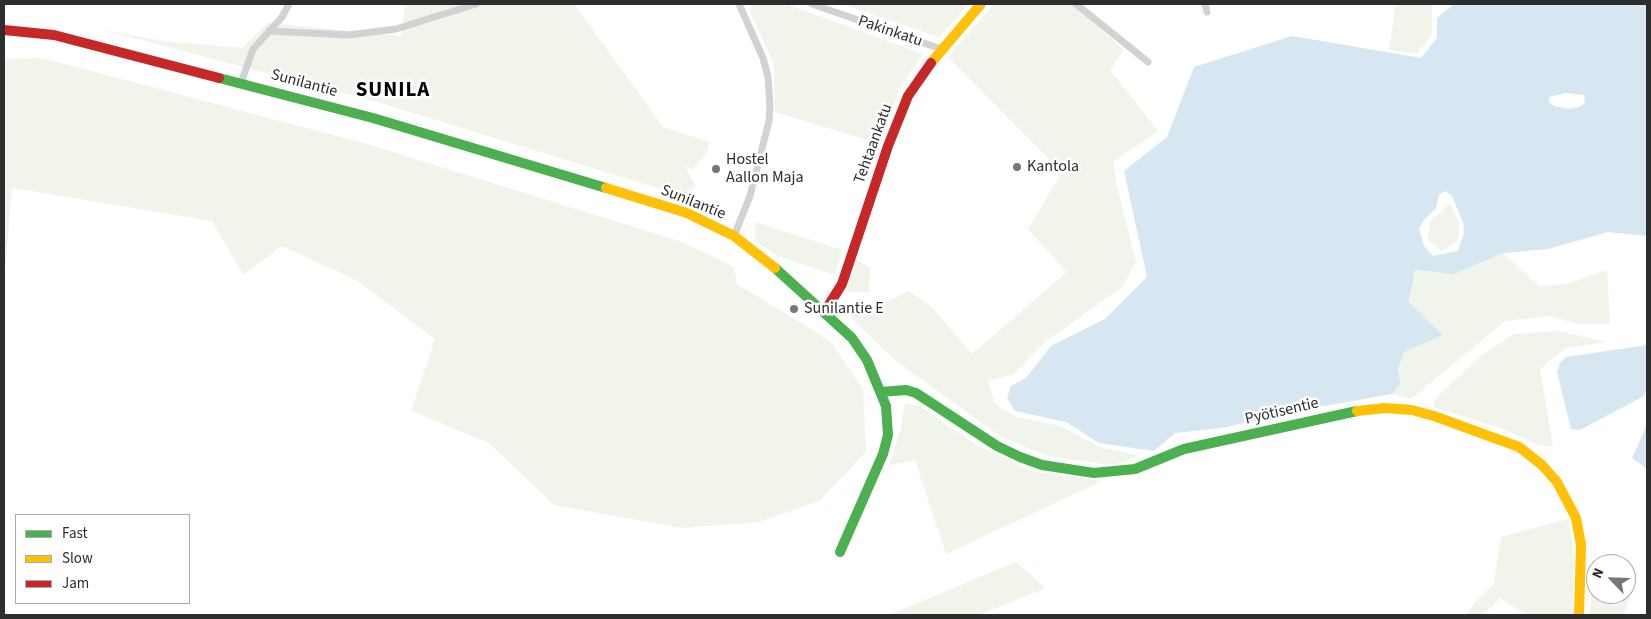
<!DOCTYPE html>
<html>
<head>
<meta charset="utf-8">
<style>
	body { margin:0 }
	#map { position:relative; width:1651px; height:619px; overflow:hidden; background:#fff; font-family:"Source Sans 3",sans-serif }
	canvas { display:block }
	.frame { position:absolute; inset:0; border:5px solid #2d2d2d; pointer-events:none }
	.legend { position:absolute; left:15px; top:514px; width:175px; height:90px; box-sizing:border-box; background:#fff; border:1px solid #ababab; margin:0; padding:6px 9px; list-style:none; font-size:15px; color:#2d2d2d }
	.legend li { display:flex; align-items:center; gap:10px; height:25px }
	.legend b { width:25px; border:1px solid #ababab }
	.north { position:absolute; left:1586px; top:554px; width:50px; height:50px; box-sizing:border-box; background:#fff; border:1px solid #ababab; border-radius:50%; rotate:294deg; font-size:14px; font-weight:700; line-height:20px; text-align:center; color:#2d2d2d }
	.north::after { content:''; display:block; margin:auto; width:18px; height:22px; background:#767676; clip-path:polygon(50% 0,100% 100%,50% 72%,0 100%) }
</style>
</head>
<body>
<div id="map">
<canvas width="1651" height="619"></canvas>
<div class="frame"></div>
<ul class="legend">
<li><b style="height:6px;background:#4caf50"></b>Fast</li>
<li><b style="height:6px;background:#ffc107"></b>Slow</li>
<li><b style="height:6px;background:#c62828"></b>Jam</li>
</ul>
<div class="north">N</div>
</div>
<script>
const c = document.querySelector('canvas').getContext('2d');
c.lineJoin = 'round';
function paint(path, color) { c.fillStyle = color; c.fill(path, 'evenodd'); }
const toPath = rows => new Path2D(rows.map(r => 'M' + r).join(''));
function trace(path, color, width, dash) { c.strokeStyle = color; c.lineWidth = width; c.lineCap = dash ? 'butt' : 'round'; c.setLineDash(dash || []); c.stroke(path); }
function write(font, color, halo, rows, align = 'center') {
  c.font = font + ' "Source Sans 3",sans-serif'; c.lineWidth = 5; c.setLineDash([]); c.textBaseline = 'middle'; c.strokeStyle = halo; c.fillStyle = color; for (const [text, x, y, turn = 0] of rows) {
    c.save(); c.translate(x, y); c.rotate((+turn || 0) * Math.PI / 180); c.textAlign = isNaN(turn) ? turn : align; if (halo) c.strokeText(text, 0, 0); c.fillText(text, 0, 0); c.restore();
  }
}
const green = toPath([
	[396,4,574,4,663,127,709,142,707,152,692,170,685,166,696,186,684,196,377,102,103,30,162,41,242,48,268,23,401,36,405,6],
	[751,4,786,4,923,54,899,89,881,144,775,112,774,64,751,14],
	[842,4,969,4,939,37],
	[994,4,1072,4,1124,50,1110,70,1158,131,1113,162,1116,182,1136,262,1122,287,1045,342,1014,374,988,381,995,404,1016,417,1060,426,1100,447,1139,456,1117,464,1101,464,1049,456,1003,438,896,361,851,318,851,307,880,305,908,291,930,305,972,354,1067,272,1028,229,1062,172,948,57],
	[1396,4,1432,4,1432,35,1416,54,1389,50],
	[42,58,367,144,682,242,734,267,737,284,830,341,863,389,866,452,819,501,759,522,682,528,554,505,489,443,411,411,435,339,358,281,282,246,243,275,212,221,12,188,4,284,4,59],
	[1450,204,1459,223,1458,240,1442,251,1428,240,1430,221],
	[755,222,842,250,835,275,775,255,755,241],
	[1503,253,1539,286,1567,284,1607,270,1610,324,1578,324,1549,316,1505,321,1411,399,1392,394,1404,352,1414,270,1454,274],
	[857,260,870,268,869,292,846,292],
	[1558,331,1606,342,1565,348,1540,369,1553,447,1536,444,1504,429,1433,407,1437,397,1482,355,1514,334],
	[905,403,920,406,976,445,1032,471,1102,481,946,554,915,460,889,465,901,428],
	[1568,519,1575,558,1573,615,1527,615,1500,598,1483,615,1466,615,1478,599,1494,584,1501,537],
	[1630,559,1637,573,1624,615,1590,615,1593,576,1596,575,1596,594,1626,594,1626,564,1620,564],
	[1016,562,1046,588,978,615,889,615]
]);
const water = toPath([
	[1454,4,1647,4,1647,236,1608,232,1548,249,1503,253,1454,274,1415,270,1409,302,1443,335,1404,352,1398,370,1400,384,1392,394,1291,412,1222,428,1175,433,1154,451,1099,443,1066,422,1015,411,1007,398,1011,386,1026,378,1051,346,1105,319,1147,277,1124,171,1167,137,1194,67,1292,36,1421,58,1437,38,1437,18],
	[1566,93,1584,95,1585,103,1579,107,1568,109,1554,106,1549,102,1549,97],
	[1445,191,1452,196,1463,222,1464,233,1458,251,1433,256,1424,246,1419,229,1423,221,1436,208,1439,195],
	[1647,345,1647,388,1644,396,1580,430,1571,429,1557,372,1560,363,1566,357],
	[1647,424,1647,469,1632,458]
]);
const street = toPath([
	[812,4,941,49],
	[1076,4,1148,62],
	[1205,4,1207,12],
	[269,31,348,35,396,29,476,4],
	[241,83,253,49,282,17,289,4],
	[734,236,750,196,769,121,770,106,768,77,763,58,739,4]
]);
const fast = toPath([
	[219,78,373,118,606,188],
	[775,268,852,338,867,360,886,406,888,435,883,454,840,552],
	[881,392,906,390,916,393,997,446,1020,457,1042,465,1094,473,1135,469,1184,449,1357,411]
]);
const slow = toPath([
	[931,63,981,4],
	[606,188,687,213,734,236,775,268],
	[1357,411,1385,408,1412,410,1434,416,1519,447,1542,465,1557,482,1576,518,1581,545,1579,615]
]);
const jam = toPath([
	[4,30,54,35,219,78],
	[825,311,842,284,888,146,908,96,931,63]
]);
const markers = [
	[1017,167,5,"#767676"],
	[716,169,5,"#767676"],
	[794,309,5,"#767676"]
];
const streetNames = [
	["Pakinkatu",890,32,19],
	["Sunilantie",304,84,15],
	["Tehtaankatu",874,144,-70],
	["Sunilantie",693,203,22],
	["Pyötisentie",1282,412,-13]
];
const poiNames = [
	["Hostel",726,160],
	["Aallon Maja",726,178],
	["Kantola",1027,167],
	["Sunilantie E",804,309]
];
const districtNames = [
	["SUNILA",393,91]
];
paint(green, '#f0f4ea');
paint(water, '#d6e7f2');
trace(street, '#d2d2d2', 7);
trace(fast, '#4caf50', 10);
trace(slow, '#ffc107', 10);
trace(jam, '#c62828', 10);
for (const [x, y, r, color] of markers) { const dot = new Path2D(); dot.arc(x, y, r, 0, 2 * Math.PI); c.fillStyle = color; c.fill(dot); trace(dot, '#fff', 2); }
write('16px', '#2d2d2d', '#fff', streetNames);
write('16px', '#2d2d2d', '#fff', poiNames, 'left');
c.letterSpacing = '1px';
write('bold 21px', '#000', '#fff', districtNames);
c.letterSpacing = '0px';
</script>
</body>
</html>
